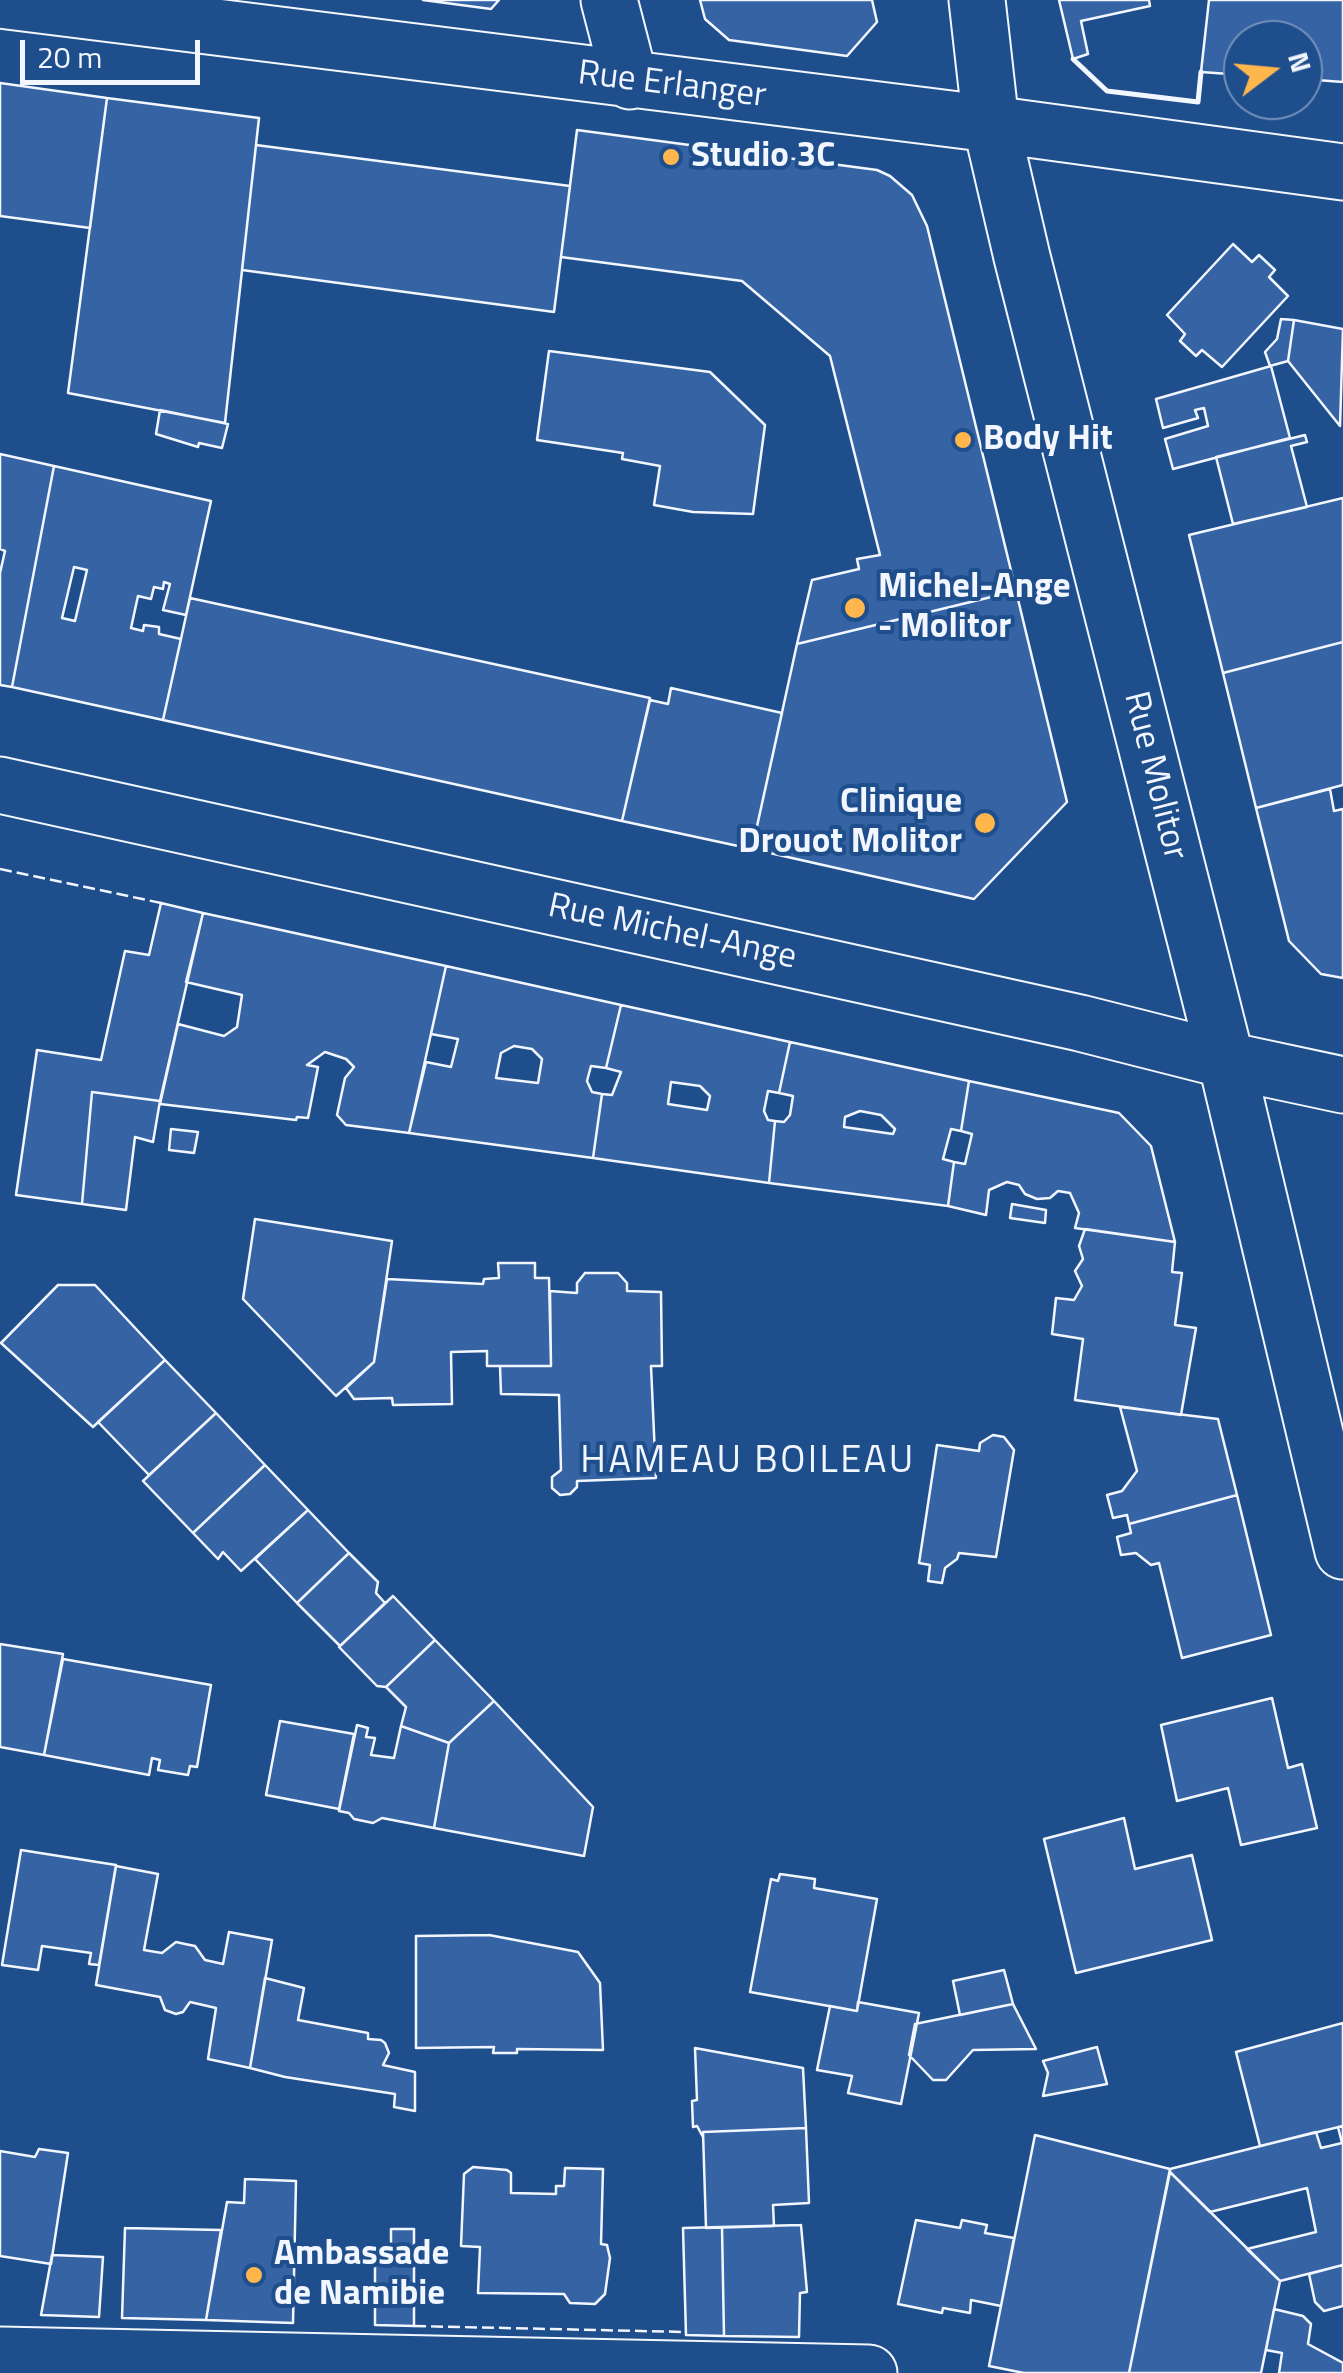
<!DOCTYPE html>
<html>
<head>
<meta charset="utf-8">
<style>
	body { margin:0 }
	#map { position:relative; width:1343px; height:2373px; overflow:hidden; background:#1f4e8c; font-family:"Titillium Web",sans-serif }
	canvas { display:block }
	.north { position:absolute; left:1223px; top:20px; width:100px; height:100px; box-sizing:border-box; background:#1f4e8c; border:2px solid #7391ba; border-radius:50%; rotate:74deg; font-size:28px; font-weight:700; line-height:40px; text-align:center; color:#f2f6ff }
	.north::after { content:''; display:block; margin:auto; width:35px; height:45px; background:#ffb74d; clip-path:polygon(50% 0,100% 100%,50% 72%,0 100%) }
	.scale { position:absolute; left:20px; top:40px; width:180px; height:45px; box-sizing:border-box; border:5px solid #f2f6ff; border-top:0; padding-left:12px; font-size:30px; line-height:35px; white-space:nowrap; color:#f2f6ff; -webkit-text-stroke:8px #1f4e8c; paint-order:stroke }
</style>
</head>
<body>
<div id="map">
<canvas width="1343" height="2373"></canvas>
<div class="north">N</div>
<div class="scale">20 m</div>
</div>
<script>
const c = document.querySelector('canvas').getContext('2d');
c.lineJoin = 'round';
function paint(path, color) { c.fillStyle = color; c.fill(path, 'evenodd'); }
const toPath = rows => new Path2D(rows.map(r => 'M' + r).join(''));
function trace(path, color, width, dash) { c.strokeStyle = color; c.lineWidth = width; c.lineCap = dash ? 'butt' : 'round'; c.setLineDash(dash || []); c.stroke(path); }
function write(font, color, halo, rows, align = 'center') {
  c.font = font + ' "Titillium Web",sans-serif'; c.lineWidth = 8; c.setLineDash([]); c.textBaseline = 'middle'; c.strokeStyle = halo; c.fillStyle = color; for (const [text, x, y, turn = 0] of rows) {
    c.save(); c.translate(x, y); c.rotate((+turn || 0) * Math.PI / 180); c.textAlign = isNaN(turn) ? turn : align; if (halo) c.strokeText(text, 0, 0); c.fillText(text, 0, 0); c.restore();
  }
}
const building = toPath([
	[423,0,499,0,491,9,423,0],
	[700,0,872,0,877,22,847,56,729,40,705,19,700,0],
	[1059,0,1149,0,1150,6,1081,21,1088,54,1073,59,1059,0],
	[1209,0,1343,0,1343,82,1303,79,1303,40,1243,40,1243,75,1201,72,1209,0],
	[0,83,107,98,90,228,0,216,0,83],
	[107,98,259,118,225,423,68,393,107,98],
	[577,130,877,170,890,176,912,195,927,226,1016,591,797,644,812,580,859,569,857,559,880,555,830,356,742,281,561,257,577,130],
	[256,145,570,186,554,312,242,270,256,145],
	[1233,244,1252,262,1259,255,1275,270,1269,277,1288,296,1222,367,1202,350,1196,356,1180,341,1185,334,1167,315,1233,244],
	[1281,319,1294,320,1288,361,1270,366,1265,352,1277,339,1281,319],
	[1294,320,1343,329,1340,426,1288,361,1294,320],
	[549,351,710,372,765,425,753,514,693,512,654,505,660,466,622,459,623,453,537,440,549,351],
	[1271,366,1290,438,1173,469,1165,439,1208,426,1204,408,1195,410,1198,418,1163,428,1156,399,1271,366],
	[160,410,228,424,222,448,199,443,198,447,156,434,160,410],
	[1305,435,1307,442,1291,446,1307,507,1233,524,1216,457,1305,435],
	[0,454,54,466,12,687,0,685,0,573,5,551,0,549,0,454],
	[54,466,211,501,186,615,163,610,170,584,164,582,163,589,154,587,151,599,138,596,131,628,143,631,144,625,159,627,159,634,181,639,163,720,12,687,54,466],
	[74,567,87,570,75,621,62,618,74,567],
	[1343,498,1343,642,1223,673,1189,535,1343,498],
	[1016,591,1067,802,974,899,752,849,797,644,1016,591],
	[190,598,650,698,622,821,163,720,190,598],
	[1343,642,1343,785,1256,808,1223,673,1343,642],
	[671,688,782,713,752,849,622,821,650,700,668,704,671,688],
	[1330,789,1334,811,1343,809,1343,978,1321,974,1289,941,1256,808,1330,789],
	[161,903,203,913,160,1101,92,1092,82,1204,16,1195,37,1050,101,1060,125,951,149,955,161,903],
	[203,913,446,966,409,1133,346,1125,337,1115,345,1078,354,1067,346,1059,325,1052,307,1065,318,1067,308,1118,297,1117,296,1120,160,1104,178,1024,224,1036,237,1027,242,995,186,982,203,913],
	[446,966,621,1005,606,1068,591,1066,587,1081,592,1092,602,1094,593,1158,409,1133,426,1062,451,1067,458,1039,431,1034,446,966],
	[514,1046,532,1049,542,1059,538,1083,496,1078,501,1053,514,1046],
	[621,1005,790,1042,779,1093,768,1091,764,1111,768,1120,775,1121,769,1183,593,1158,602,1094,612,1095,621,1072,606,1068,621,1005],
	[671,1082,700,1086,710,1096,707,1110,668,1104,671,1082],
	[790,1042,969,1081,961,1131,951,1129,943,1159,954,1162,948,1206,769,1183,775,1121,784,1122,790,1115,793,1096,779,1093,790,1042],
	[860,1111,881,1115,895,1129,893,1134,844,1127,845,1117,860,1111],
	[969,1081,1119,1113,1151,1146,1175,1242,1075,1228,1079,1213,1070,1193,1058,1191,1050,1198,1037,1199,1025,1194,1019,1185,1007,1182,989,1190,986,1215,948,1206,954,1162,965,1164,972,1134,961,1131,969,1081],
	[92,1092,160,1101,153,1142,135,1137,126,1210,82,1204,92,1092],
	[171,1129,198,1132,194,1153,169,1150,171,1129],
	[1012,1204,1046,1210,1045,1223,1010,1218,1012,1204],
	[255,1219,392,1241,374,1362,336,1396,243,1299,255,1219],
	[1085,1229,1175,1242,1172,1272,1182,1273,1175,1325,1196,1328,1181,1415,1075,1400,1083,1339,1052,1334,1056,1298,1074,1300,1082,1286,1075,1271,1083,1259,1079,1246,1085,1229],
	[498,1263,535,1263,535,1278,549,1278,551,1366,487,1366,487,1351,451,1352,452,1404,393,1405,392,1398,354,1399,346,1388,374,1362,387,1279,483,1284,484,1279,499,1278,498,1263],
	[585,1273,618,1273,627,1283,627,1291,661,1292,662,1366,651,1366,656,1478,577,1481,577,1487,570,1494,560,1495,552,1488,552,1477,561,1470,559,1395,501,1394,500,1366,551,1366,550,1291,577,1293,577,1283,585,1273],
	[58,1285,95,1285,165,1360,93,1427,1,1343,58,1285],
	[165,1360,216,1413,149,1475,98,1422,165,1360],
	[1120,1407,1218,1419,1237,1495,1129,1524,1127,1515,1113,1518,1107,1495,1122,1491,1137,1471,1120,1407],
	[216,1413,265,1465,193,1533,143,1481,216,1413],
	[993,1435,1004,1437,1014,1450,996,1557,959,1553,957,1559,945,1568,942,1583,928,1581,930,1565,919,1563,937,1445,979,1451,980,1443,993,1435],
	[265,1465,308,1510,241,1571,223,1552,218,1559,193,1533,265,1465],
	[1237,1495,1271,1635,1182,1658,1159,1563,1151,1565,1136,1553,1121,1555,1117,1537,1131,1533,1129,1524,1237,1495],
	[308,1510,349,1553,297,1603,255,1559,308,1510],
	[349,1553,378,1582,376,1593,385,1603,340,1646,297,1603,349,1553],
	[393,1596,435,1640,386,1687,377,1686,339,1647,393,1596],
	[435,1640,494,1701,449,1743,401,1726,406,1707,386,1687,435,1640],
	[0,1644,63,1654,44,1755,0,1747,0,1644],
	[63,1659,211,1685,197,1767,190,1766,188,1775,158,1770,160,1760,152,1758,149,1775,44,1755,63,1659],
	[1272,1698,1288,1768,1302,1764,1317,1828,1241,1845,1228,1788,1177,1801,1161,1725,1272,1698],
	[494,1701,593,1807,584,1856,434,1828,449,1743,494,1701],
	[280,1721,354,1734,339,1809,266,1795,280,1721],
	[357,1725,368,1728,366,1737,375,1738,371,1755,394,1758,401,1726,449,1743,434,1828,382,1818,373,1823,354,1819,349,1813,339,1811,357,1725],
	[1124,1818,1135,1869,1192,1855,1212,1940,1076,1973,1044,1839,1124,1818],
	[21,1850,116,1865,99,1965,89,1964,91,1953,42,1946,38,1970,2,1965,21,1850],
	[116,1866,158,1874,144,1950,162,1953,176,1942,185,1944,195,1946,205,1960,223,1964,229,1932,272,1940,250,2068,208,2059,216,2008,190,2002,183,2012,176,2014,165,2010,160,1997,96,1985,116,1866],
	[780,1874,815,1879,814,1888,877,1899,857,2011,750,1992,771,1879,778,1881,780,1874],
	[489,1935,578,1952,600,1983,603,2050,517,2049,517,2053,493,2053,494,2047,416,2048,416,1936,489,1935],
	[1004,1970,1013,2004,960,2015,953,1981,1004,1970],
	[265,1978,304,1988,298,2020,368,2033,368,2039,381,2040,385,2043,389,2053,383,2065,415,2072,415,2111,394,2107,395,2094,285,2077,250,2068,265,1978],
	[858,2002,919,2013,901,2104,848,2093,852,2076,817,2070,830,2006,857,2011,858,2002],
	[1013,2004,1036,2049,973,2050,946,2080,933,2080,909,2055,915,2024,1013,2004],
	[1343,2023,1343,2126,1260,2146,1236,2052,1343,2023],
	[1097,2047,1107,2084,1043,2096,1048,2073,1043,2061,1097,2047],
	[695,2048,803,2068,806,2128,703,2132,703,2137,697,2126,693,2127,692,2101,697,2100,695,2048],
	[1343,2126,1343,2265,1280,2281,1247,2249,1316,2232,1307,2188,1210,2212,1170,2172,1170,2169,1316,2132,1321,2148,1342,2143,1338,2127,1343,2126],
	[806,2128,809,2203,773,2205,774,2226,706,2228,703,2132,806,2128],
	[1035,2135,1170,2169,1129,2373,1024,2373,989,2366,1035,2135],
	[39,2149,68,2153,51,2264,0,2256,0,2151,35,2157,39,2149],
	[473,2167,507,2170,511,2173,511,2193,556,2194,556,2186,564,2186,565,2168,603,2169,601,2244,607,2245,610,2258,605,2294,595,2304,570,2303,564,2294,478,2293,480,2247,461,2246,464,2174,473,2167],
	[1170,2172,1280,2281,1261,2373,1129,2373,1170,2172],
	[245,2179,296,2181,293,2323,206,2320,227,2202,244,2203,245,2179],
	[916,2220,960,2228,962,2220,987,2225,985,2233,1014,2238,1001,2306,971,2300,970,2313,943,2308,942,2313,898,2304,916,2220],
	[801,2225,807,2292,800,2293,799,2337,724,2336,722,2227,801,2225],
	[722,2227,724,2336,686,2335,683,2228,722,2227],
	[125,2228,221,2230,206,2320,122,2318,125,2228],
	[391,2229,414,2229,414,2326,375,2325,375,2260,385,2250,391,2249,391,2229],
	[52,2255,103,2257,99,2317,41,2315,52,2255],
	[1343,2265,1343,2306,1324,2311,1315,2302,1309,2274,1343,2265],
	[1274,2309,1303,2316,1311,2324,1308,2344,1343,2363,1343,2373,1279,2373,1282,2353,1266,2350,1274,2309]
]);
const minor = toPath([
	[0,0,991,124,1343,172],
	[609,0,630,81],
	[977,0,991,124,1022,257,1226,1060,1343,1551],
	[0,785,1080,1023,1226,1060,1343,1085],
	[0,2355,869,2373]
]);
const fence = toPath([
	[0,869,161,903],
	[414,2326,686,2332]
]);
const wall = toPath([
	[1073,59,1107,91,1198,102,1201,72]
]);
const markers = [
	[671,157,10,"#ffb74d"],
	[963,440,10,"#ffb74d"],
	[855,608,12,"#ffb74d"],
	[985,823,12,"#ffb74d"],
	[254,2275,10,"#ffb74d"]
];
const streetNames = [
	["Rue Erlanger",672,86,7],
	["Rue Molitor",1154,776,76],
	["Rue Michel-Ange",672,933,12]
];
const poiNames = [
	["Studio 3C",691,157],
	["Body Hit",983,440],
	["Michel-Ange",878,588],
	["- Molitor",878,628],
	["Clinique",962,803,"right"],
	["Drouot Molitor",962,843,"right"],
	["Ambassade",274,2255],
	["de Namibie",274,2295]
];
const neighbourhoodNames = [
	["HAMEAU BOILEAU",748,1463]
];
paint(building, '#3563a3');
trace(building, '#f2f6ff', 2.5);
trace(minor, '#f2f6ff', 59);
trace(minor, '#1f4e8c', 55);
trace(fence, '#f2f6ff', 2.5, [12, 5]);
trace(wall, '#f2f6ff', 5);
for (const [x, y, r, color] of markers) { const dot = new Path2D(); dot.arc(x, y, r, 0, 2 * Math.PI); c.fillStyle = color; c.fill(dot); trace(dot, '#1f4e8c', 4); }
write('35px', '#f2f6ff', '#1f4e8c', streetNames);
write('bold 35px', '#f2f6ff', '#1f4e8c', poiNames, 'left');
c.letterSpacing = '2.5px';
write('38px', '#f2f6ff', '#1f4e8c', neighbourhoodNames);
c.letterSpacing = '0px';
</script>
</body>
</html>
